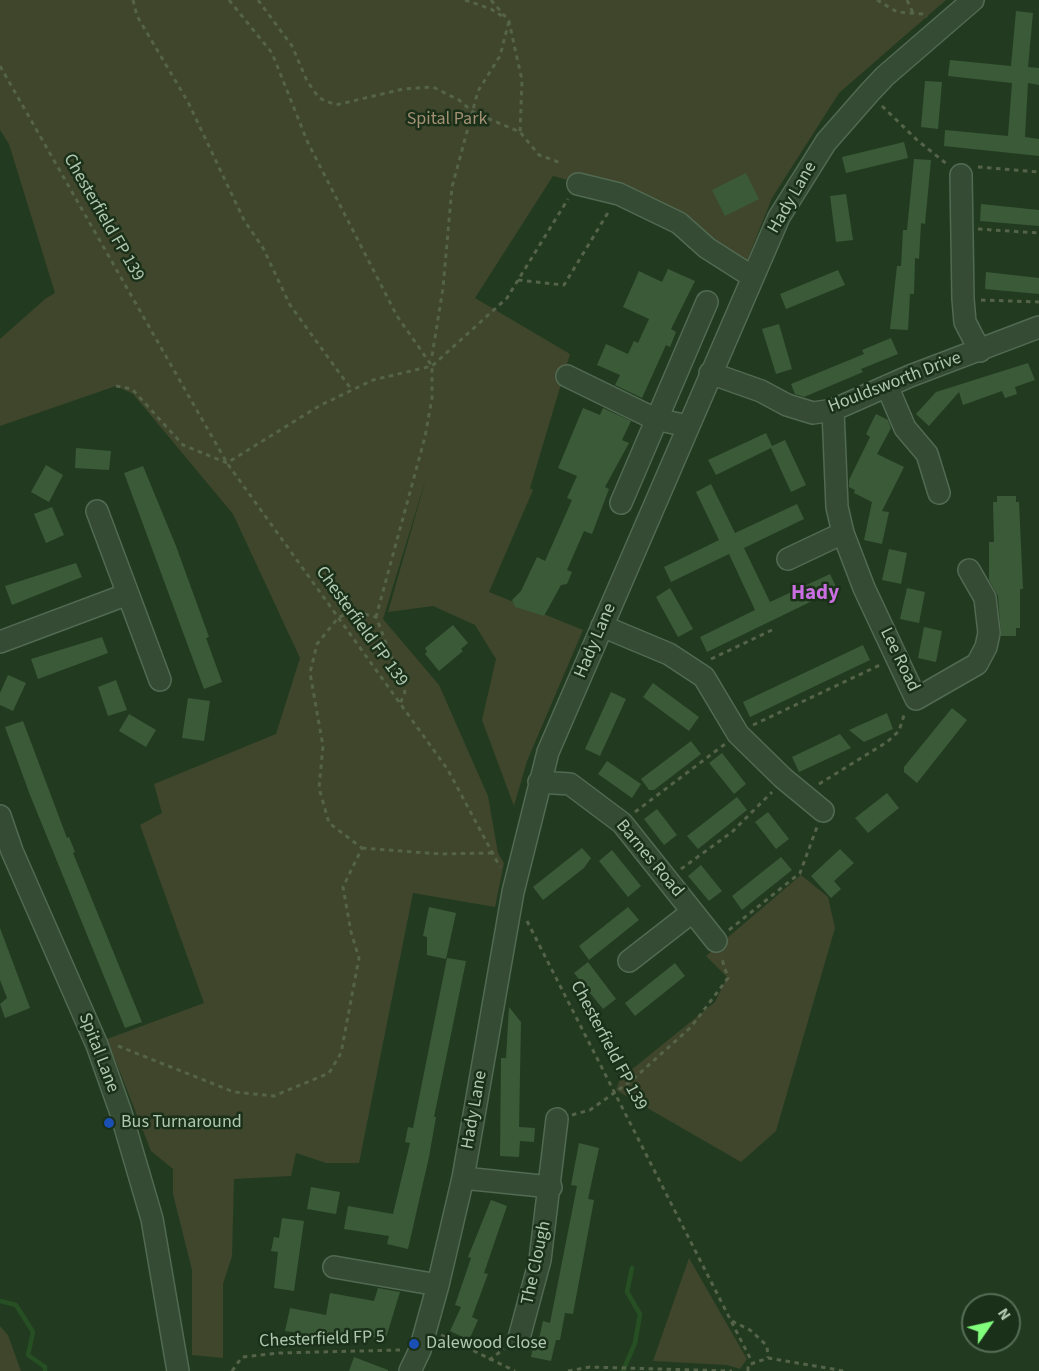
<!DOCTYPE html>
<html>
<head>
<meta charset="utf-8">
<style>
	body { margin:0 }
	#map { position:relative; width:1039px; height:1371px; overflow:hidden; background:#223b20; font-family:"Source Sans 3",sans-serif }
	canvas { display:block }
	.north { position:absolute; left:961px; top:1293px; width:60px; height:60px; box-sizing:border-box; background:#1b3019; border:2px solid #566d55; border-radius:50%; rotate:56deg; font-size:16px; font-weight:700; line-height:24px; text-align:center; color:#afc8af }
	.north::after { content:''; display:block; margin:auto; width:21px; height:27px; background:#81ff7c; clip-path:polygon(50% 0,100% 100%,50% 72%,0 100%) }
</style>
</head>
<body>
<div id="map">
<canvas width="1039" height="1371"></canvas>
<div class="north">N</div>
</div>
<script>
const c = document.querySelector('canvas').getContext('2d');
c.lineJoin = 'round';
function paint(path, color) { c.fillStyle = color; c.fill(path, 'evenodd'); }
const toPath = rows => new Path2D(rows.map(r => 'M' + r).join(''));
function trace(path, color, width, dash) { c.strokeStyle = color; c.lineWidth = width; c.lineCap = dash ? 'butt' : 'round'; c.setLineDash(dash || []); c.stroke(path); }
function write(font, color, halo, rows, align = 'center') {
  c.font = font + ' "Source Sans 3",sans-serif'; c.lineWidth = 5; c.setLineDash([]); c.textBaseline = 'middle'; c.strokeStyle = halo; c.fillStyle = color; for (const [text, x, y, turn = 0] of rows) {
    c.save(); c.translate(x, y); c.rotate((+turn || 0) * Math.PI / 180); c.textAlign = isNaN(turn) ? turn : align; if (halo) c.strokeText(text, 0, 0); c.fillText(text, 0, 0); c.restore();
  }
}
const green = toPath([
	[0,0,946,0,839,93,772,198,743,271,619,194,553,176,475,298,570,354,530,488,533,490,489,592,583,630,527,761,514,806,482,720,496,659,475,625,433,606,388,612,427,475,383,619,439,685,488,796,498,853,504,863,495,907,413,893,359,1163,326,1163,296,1153,291,1176,234,1179,232,1256,223,1284,223,1358,192,1355,192,1270,173,1194,173,1169,151,1151,107,1039,204,1003,140,825,162,813,154,784,276,734,300,658,233,514,133,394,116,386,0,426,0,339,45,299,55,293,9,144,0,130],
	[801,875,828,897,835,928,776,1131,741,1162,616,1090,620,1079,715,1002,727,977,706,956],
	[689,1258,747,1359,740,1369,727,1365,653,1361],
	[0,1326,8,1335,21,1371,0,1371]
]);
const stream = toPath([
	[0,1301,16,1305,33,1332,28,1355,45,1367,45,1371],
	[623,1371,635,1343,640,1314,627,1292,632,1268]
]);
const building = toPath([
	[1016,11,1033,13,1028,67,1039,68,1039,85,1028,83,1025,137,1039,139,1039,156,944,146,945,130,1008,136,1012,83,948,76,950,60,1011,66],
	[925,81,942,82,938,129,921,127],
	[904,142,908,158,846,173,842,157],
	[914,159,931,160,925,224,921,223,919,259,915,258,914,294,910,294,908,330,890,329,897,266,901,266,903,230,907,230],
	[746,173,759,199,725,216,712,190],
	[846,194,853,240,836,242,830,196],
	[981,204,1039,210,1039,226,980,221],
	[668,269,695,281,671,329,676,332,670,347,666,345,642,398,615,385,620,375,597,365,606,344,628,354,634,341,638,343,649,319,623,307,639,271,662,282],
	[838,270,845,285,786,309,780,294],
	[986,272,1039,278,1039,294,985,289],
	[779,324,792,369,776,374,762,329],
	[891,338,898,354,861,369,863,372,804,397,795,394,791,384,864,354,862,350],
	[1028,363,1035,380,1015,387,1017,394,1005,398,1002,391,963,405,959,392,929,426,916,414,936,392],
	[583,408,600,415,603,408,631,421,622,440,629,443,605,487,609,489,592,534,584,531,567,570,572,572,567,584,561,585,544,616,515,607,512,600,521,591,537,557,545,561,572,500,567,498,577,476,558,468],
	[876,414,888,420,891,428,877,454,904,467,882,511,889,512,882,544,864,540,872,502,854,493,855,490,849,487,849,480,870,437,866,434],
	[766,433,772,446,785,440,806,485,791,492,771,448,716,475,708,460],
	[76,448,111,451,109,470,75,468],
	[46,465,63,475,49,502,31,492],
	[143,466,176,546,209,637,206,638,222,682,204,689,124,473],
	[711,484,735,533,797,504,804,519,744,548,770,602,830,574,837,589,707,652,700,637,755,610,729,554,671,582,664,567,719,540,696,492],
	[997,496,1016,496,1016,502,1019,502,1023,589,1020,589,1020,628,1016,628,1016,636,1001,636,998,596,989,580,989,542,994,542,993,502,997,502],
	[52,507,64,535,46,543,34,514],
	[889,549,907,553,901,584,882,580],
	[76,563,82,577,12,605,5,586],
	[670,588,693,629,678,637,656,597],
	[907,588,925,592,919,623,900,619],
	[453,625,468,643,461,649,463,651,439,671,425,654,427,652,425,648],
	[924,627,942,631,936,662,918,658],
	[102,637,108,653,38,679,31,659],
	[863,645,870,660,750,717,743,702],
	[8,675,26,683,13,711,0,705,0,693],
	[116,680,127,710,108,716,98,687],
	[653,683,699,717,689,731,643,697],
	[611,692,626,699,600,756,585,749],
	[188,698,210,701,204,741,182,738],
	[952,708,967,720,917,783,904,772,904,767],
	[887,713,893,729,864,742,849,730],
	[129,714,156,730,146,747,119,731],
	[23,721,67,838,69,837,75,852,73,853,142,1022,125,1028,30,795,5,727],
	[840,734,851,748,799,772,792,757],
	[691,741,701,754,654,790,649,790,641,779],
	[722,753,746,784,734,794,709,763],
	[607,761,641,784,632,798,598,774],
	[887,793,899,808,868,833,855,818],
	[737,797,747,810,698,849,687,836],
	[657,809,677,835,664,845,644,819],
	[768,812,789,839,776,849,755,822],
	[582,848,591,858,584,868,543,900,533,887],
	[840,849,854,863,834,881,841,889,831,898,811,876],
	[612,850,641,886,628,897,599,861],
	[781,857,792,870,742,910,732,896],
	[701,865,722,891,709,901,688,876],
	[429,907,456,913,446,959,427,955,427,937,423,936],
	[628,907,639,920,589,960,579,946],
	[0,928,30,1008,5,1018,0,1004,7,998,0,980],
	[447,958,466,961,434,1117,436,1117,429,1157,408,1249,387,1244,389,1236,344,1229,348,1206,393,1214,410,1143,405,1142,408,1127,413,1128],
	[588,962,616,999,603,1009,574,973],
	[675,963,685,976,635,1016,625,1003],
	[509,1007,521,1022,519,1127,535,1128,534,1142,520,1141,519,1157,500,1156,501,1058,506,1058],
	[579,1143,599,1148,588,1199,594,1200,573,1314,565,1313,560,1340,556,1340,551,1361,531,1357,534,1342,538,1343,543,1321,550,1323,577,1186,571,1185],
	[311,1187,340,1192,336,1214,307,1209],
	[491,1200,507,1206,484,1273,488,1274,472,1317,478,1320,469,1340,450,1331,461,1307,455,1305,471,1258,468,1257],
	[282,1218,304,1221,294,1291,274,1288,278,1252,271,1251,274,1237,279,1238],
	[378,1288,400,1292,385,1341,345,1328,343,1339,285,1331,290,1308,326,1315,330,1293,374,1301],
	[354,1357,388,1370,388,1371,349,1371]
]);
const path = toPath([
	[133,0,137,16,188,102,244,220,263,248,290,305,351,389],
	[229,0,272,53,308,143,397,316,432,366,432,398,425,437,376,617],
	[258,0,292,46,307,81,319,98,336,105,403,89,433,87,459,100,473,112,520,132,539,155,561,163],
	[465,0,491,9,505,18],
	[491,0,509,21,515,49,522,80,520,132],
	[877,0,897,12,923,14,927,17],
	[907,0,913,13],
	[0,66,227,463,448,770,500,867],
	[882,106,917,140,948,165],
	[978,167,1039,172],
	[978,229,1039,233],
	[518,280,564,285,609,211],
	[981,300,1039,302],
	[432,356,443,288,452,187,478,91,500,56,509,21],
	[116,386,132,389,183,445,227,463,319,406,373,380,432,366,507,298,568,199],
	[711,659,772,630],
	[753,725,880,665],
	[819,784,887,742,899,731,905,712],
	[635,812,725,744],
	[362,848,440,854,492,853],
	[681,869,732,832,772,792],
	[527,921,751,1360],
	[729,930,800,873,817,827],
	[118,1046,234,1092,274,1096,329,1073,341,1053,359,958,351,932,343,887,362,848,329,823,319,788,323,746,310,673,317,644,338,618,351,611,376,617,405,692,400,704],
	[572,1115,590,1110,631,1081,691,1027,728,978,721,956],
	[732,1321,750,1330,760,1339,767,1346,768,1358],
	[441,1335,515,1371],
	[489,1360,504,1349],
	[232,1371,242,1357,279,1353,400,1350],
	[568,1371,590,1367,732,1371],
	[748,1371,748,1365,768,1358,844,1371]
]);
const minor = toPath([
	[961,175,963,299,965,322,980,351],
	[578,184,619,194,679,223,707,248,751,276],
	[710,373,761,391,787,405,813,413,833,410,910,376,1039,327],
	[567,376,655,419,688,426],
	[887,386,905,428,927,454,939,493],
	[833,410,837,507,843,533,864,588,916,699,977,664,986,647,989,633,985,598,969,570],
	[621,503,707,302],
	[788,559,843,533],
	[128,594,160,680],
	[602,626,669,654,704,677,738,734,783,778,823,811],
	[0,642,128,594,97,511],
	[539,782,570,784,622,823,716,941],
	[0,816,12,851,97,1045,121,1113,152,1219,178,1371],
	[629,961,692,912],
	[463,1178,551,1187],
	[334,1267,438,1285],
	[519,1338,540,1260,557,1119],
	[410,1371,420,1350,438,1285,463,1178,513,892,548,752,779,217,826,142,869,93,885,76,973,0]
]);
const markers = [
	[109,1123,6,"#1a4fb4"],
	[414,1344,6,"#1a4fb4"]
];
const parkNames = [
	["Spital Park",447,120]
];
const streetNames = [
	["Hady Lane",793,198,-60],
	["Chesterfield FP 139",103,218,60],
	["Houldsworth Drive",895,383,-21],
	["Chesterfield FP 139",361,627,54],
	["Hady Lane",596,641,-67],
	["Lee Road",899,660,64],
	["Barnes Road",649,859,50],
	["Chesterfield FP 139",608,1046,62],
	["Spital Lane",98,1053,69],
	["Hady Lane",475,1110,-80],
	["The Clough",537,1263,-78],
	["Chesterfield FP 5",322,1340,-2]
];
const poiNames = [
	["Bus Turnaround",121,1123],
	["Dalewood Close",426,1344]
];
const quarterNames = [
	["Hady",815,594]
];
paint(green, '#3f462b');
trace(stream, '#265023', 4.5);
paint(building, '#3b5a38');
trace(minor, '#526952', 24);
trace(path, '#556349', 3, [4.5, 4.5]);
trace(minor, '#354b34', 21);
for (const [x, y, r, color] of markers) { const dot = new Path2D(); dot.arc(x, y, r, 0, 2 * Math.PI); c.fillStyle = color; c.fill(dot); trace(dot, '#1b3019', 2); }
write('18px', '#a49074', '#1b3019', parkNames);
write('18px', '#afc8af', '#1b3019', streetNames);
write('18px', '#afc8af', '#1b3019', poiNames, 'left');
write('bold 21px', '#c96fe1', '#1b3019', quarterNames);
</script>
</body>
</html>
